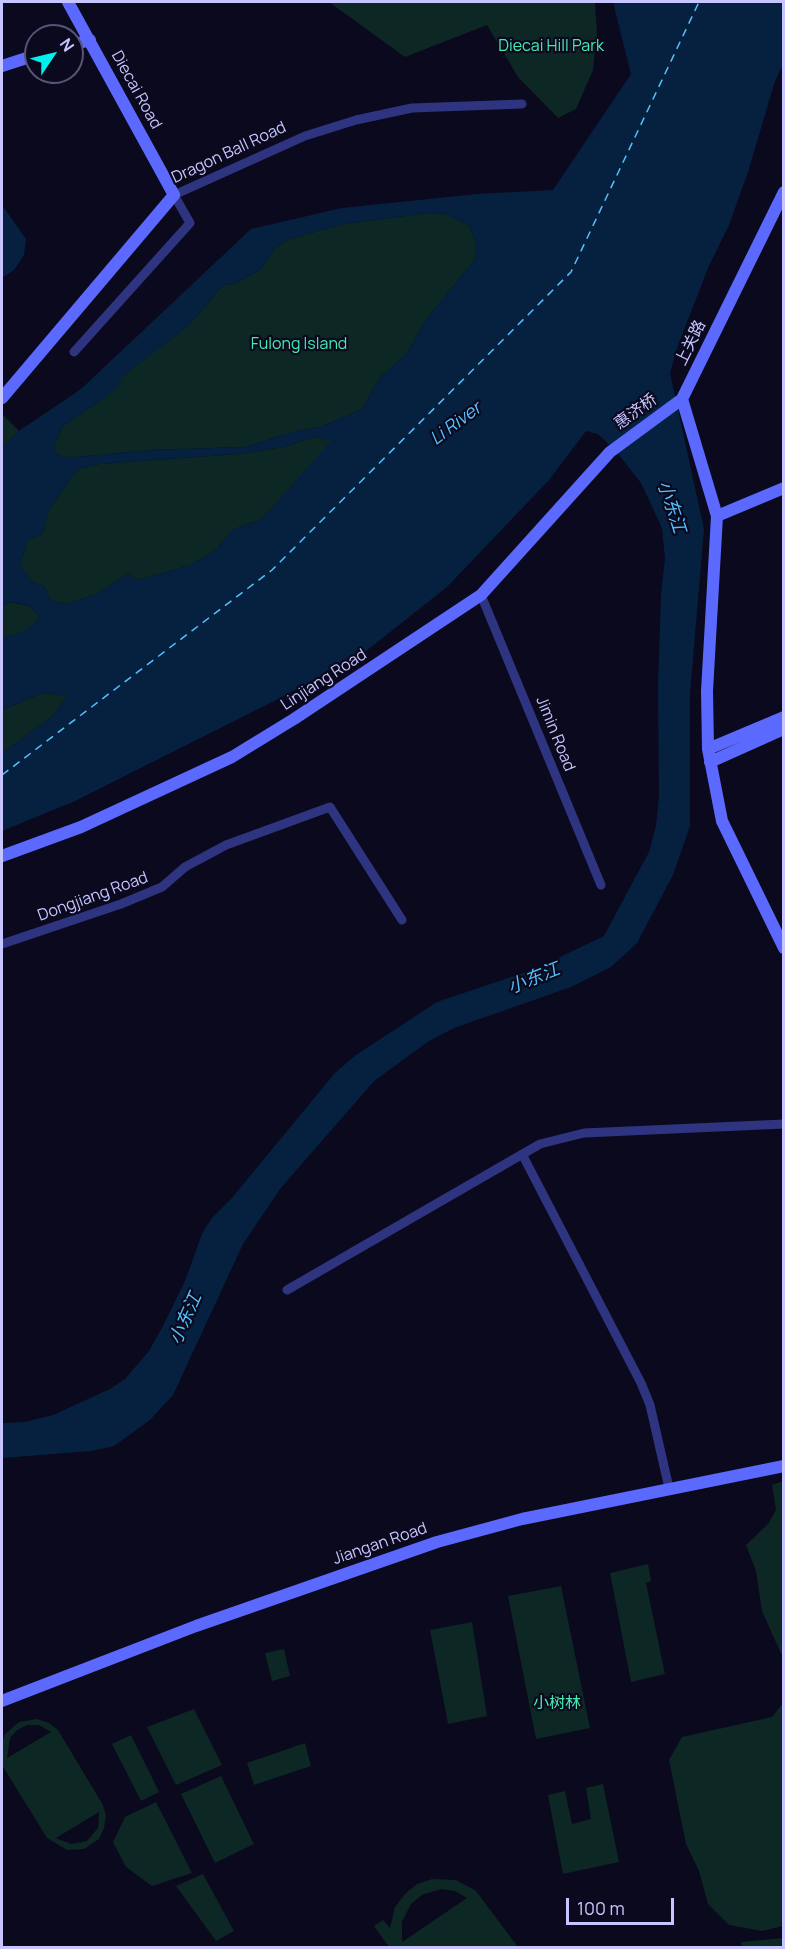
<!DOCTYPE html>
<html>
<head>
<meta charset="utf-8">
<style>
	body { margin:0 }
	#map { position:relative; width:785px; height:1949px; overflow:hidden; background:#0b091d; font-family:Manrope,sans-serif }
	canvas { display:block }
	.frame { position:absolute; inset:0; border:3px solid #c6c5ff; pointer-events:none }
	.north { position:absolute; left:24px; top:24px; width:60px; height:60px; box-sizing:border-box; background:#0b091d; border:2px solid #565477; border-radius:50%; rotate:55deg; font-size:16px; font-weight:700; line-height:24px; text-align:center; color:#c6c5ff }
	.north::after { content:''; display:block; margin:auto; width:21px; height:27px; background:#00f0f0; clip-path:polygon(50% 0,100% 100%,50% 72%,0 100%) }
	.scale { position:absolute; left:566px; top:1898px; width:108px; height:27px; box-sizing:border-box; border:3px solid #c6c5ff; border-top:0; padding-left:8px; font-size:18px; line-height:21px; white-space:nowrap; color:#c6c5ff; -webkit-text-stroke:4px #0b091d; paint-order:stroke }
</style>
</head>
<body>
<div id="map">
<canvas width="785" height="1949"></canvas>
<div class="frame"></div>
<div class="north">N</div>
<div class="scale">100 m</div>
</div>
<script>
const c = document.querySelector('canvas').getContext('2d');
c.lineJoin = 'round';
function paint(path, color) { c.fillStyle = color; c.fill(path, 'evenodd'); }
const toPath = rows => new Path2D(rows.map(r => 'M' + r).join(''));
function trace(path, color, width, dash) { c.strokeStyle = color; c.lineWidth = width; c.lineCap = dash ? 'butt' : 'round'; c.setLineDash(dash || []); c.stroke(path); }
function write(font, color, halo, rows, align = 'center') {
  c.font = font + ' Manrope,"Noto Sans SC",sans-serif'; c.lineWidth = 4.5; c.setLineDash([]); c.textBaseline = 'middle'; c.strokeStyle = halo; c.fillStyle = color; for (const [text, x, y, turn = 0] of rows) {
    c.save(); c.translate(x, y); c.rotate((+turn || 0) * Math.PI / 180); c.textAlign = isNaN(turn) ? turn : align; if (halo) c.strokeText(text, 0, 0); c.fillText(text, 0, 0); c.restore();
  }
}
const green = toPath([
	[329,2,595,2,597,33,593,70,576,109,558,118,518,77,487,25,405,57],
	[427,213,445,214,470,226,477,248,474,261,424,322,406,355,381,376,362,409,321,427,297,431,245,447,151,450,67,458,56,453,54,445,63,426,105,398,120,378,190,324,223,285,236,283,261,269,277,246,289,239,344,224],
	[2,414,19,431,2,448],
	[315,437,333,440,262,519,232,530,217,549,191,565,137,580,128,574,95,595,66,604,51,600,44,586,31,581,20,564,28,539,42,534,49,509,78,469,99,464,238,454,284,447],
	[12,602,29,606,40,616,36,623,18,635,2,636,2,606],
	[43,693,68,696,52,717,2,753,2,710],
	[783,1481,784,1481,783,1658,762,1611,756,1571,746,1545,768,1524,776,1510,772,1485],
	[648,1564,651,1581,646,1583,665,1674,631,1682,610,1573],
	[561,1586,590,1728,536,1739,508,1596],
	[472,1622,487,1716,448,1724,430,1630],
	[284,1649,290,1676,272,1681,265,1653],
	[783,1703,783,1926,762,1931,729,1925,708,1904,699,1871,686,1844,669,1760,682,1737,772,1717],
	[194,1709,222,1765,176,1785,147,1727],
	[37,1719,49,1723,58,1730,103,1805,106,1816,104,1828,99,1839,84,1849,67,1850,47,1838,2,1765,2,1743,5,1734,19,1722],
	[27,1725,39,1725,51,1732,7,1758,10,1738,17,1730],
	[99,1812,98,1828,87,1841,71,1844,56,1838],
	[131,1735,159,1792,141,1801,112,1744],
	[305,1743,311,1766,254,1785,247,1763],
	[221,1776,254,1844,215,1863,181,1794],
	[603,1784,619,1862,563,1874,548,1795,565,1791,572,1824,591,1819,586,1788],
	[156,1802,192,1873,152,1886,126,1867,113,1842,125,1817],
	[203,1874,234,1931,216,1941,176,1886],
	[432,1879,456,1880,476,1891,518,1947,389,1947,374,1926,383,1920,390,1928,395,1907,405,1894,417,1884],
	[441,1889,455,1891,467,1898,402,1942,402,1922,411,1904,422,1895],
	[783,1938,783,1947,742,1947,741,1942]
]);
const water = toPath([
	[613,2,783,2,783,64,774,84,748,172,729,225,708,268,677,348,670,373,704,529,690,694,690,826,673,875,637,943,611,967,571,987,454,1028,429,1041,374,1081,280,1189,243,1244,173,1395,150,1420,114,1446,91,1451,2,1458,2,1423,25,1422,53,1415,110,1389,125,1379,149,1351,163,1326,185,1281,202,1234,211,1219,231,1199,335,1073,356,1055,437,1002,535,969,604,936,649,852,656,826,659,797,658,686,661,596,665,558,662,528,641,483,616,451,598,434,586,431,549,480,447,587,366,651,280,698,75,801,2,831,2,753,52,717,68,696,43,693,2,710,2,636,18,634,36,623,40,616,29,606,19,603,12,602,2,606,2,448,19,431,81,389,251,229,342,208,477,194,553,190,631,74],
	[427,213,445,214,470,226,477,248,474,261,424,322,406,355,381,376,362,409,321,427,297,431,245,447,151,450,67,458,56,453,54,445,63,426,105,398,119,385,121,378,190,324,223,285,236,283,261,269,277,246,289,239,344,224],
	[315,437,332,440,262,519,232,530,217,549,191,565,137,580,128,574,95,595,66,604,51,600,44,586,31,581,20,564,28,539,42,534,49,509,78,469,99,464,238,454,284,447],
	[2,205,26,239,24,255,14,270,2,278]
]);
const ferry = toPath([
	[2,775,272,570,571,272,699,2]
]);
const street = toPath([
	[74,352,190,223,174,195,305,136,356,120,412,108,522,104],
	[481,595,601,885],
	[2,944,121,904,162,887,185,867,226,845,330,807,402,920],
	[522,1154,641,1383,650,1405,669,1488],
	[287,1290,540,1144,584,1133,784,1124]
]);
const secondary = toPath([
	[72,45,90,40],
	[2,66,36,55],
	[2,398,174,195,68,2],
	[682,399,717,516,707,691,708,749,722,821,784,948],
	[717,516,784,488],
	[708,749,784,717],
	[710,762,784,729],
	[2,856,81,827,232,757,294,719,481,595,610,452,682,399,784,192],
	[2,1701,196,1626,437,1542,522,1519,784,1466]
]);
const parkNames = [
	["Diecai Hill Park",551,47],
	["Fulong Island",299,345],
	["小树林",557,1704]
];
const streetNames = [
	["Diecai Road",136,90,61],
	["Dragon Ball Road",229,153,-25],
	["上关路",691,343,-64],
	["惠济桥",636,412,-36],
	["Linjiang Road",324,680,-33],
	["Jimin Road",555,734,68],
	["Dongjiang Road",93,897,-20],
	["Jiangan Road",380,1544,-19]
];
const waterNames = [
	["Li River",456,424,-37],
	["小东江",671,507,72],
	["小东江",534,979,-22],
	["小东江",186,1319,-66]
];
paint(green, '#0c2724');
paint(water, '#062140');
trace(ferry, '#53c1ff', 1.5, [8, 6]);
trace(street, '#2f3481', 9);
trace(secondary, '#5c69ff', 12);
write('16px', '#45ebb1', '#0b091d', parkNames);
write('16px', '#c6c5ff', '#0b091d', streetNames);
write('italic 18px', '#53c1ff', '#0b091d', waterNames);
</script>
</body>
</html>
